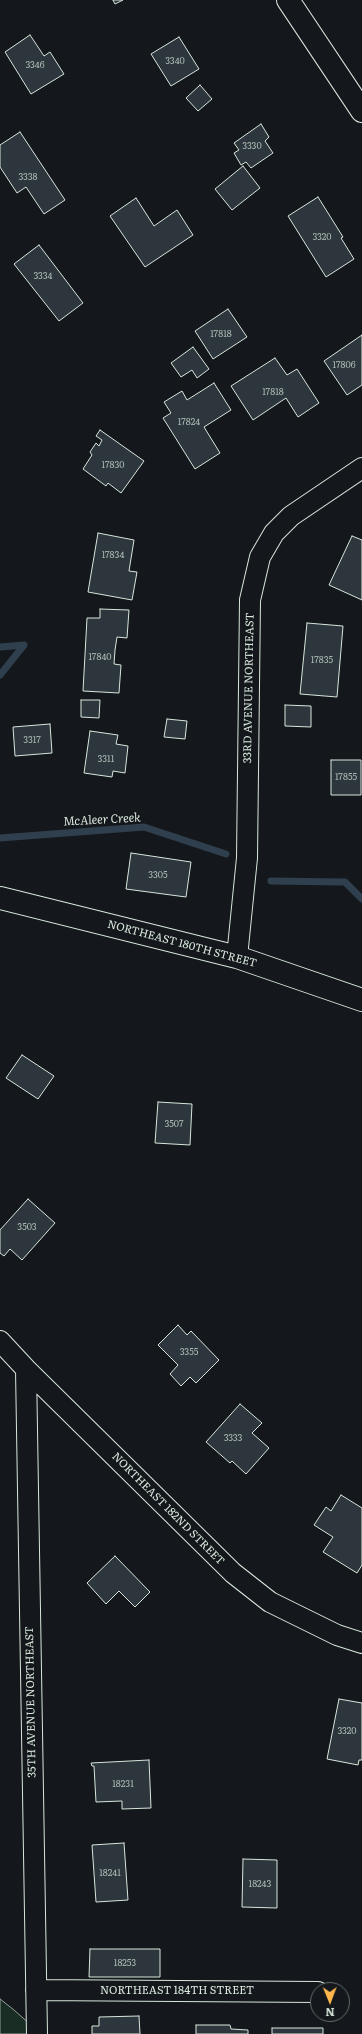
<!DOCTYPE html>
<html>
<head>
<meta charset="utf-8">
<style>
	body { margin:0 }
	#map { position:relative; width:362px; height:2034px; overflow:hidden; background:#14181c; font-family:Literata,serif }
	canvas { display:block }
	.north { position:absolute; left:310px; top:1982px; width:40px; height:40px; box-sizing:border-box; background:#14181c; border:1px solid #626a69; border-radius:50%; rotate:179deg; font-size:11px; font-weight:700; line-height:16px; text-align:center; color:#d8e6dc }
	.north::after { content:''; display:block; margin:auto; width:14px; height:18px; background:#ffb74d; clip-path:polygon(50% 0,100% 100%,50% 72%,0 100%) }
</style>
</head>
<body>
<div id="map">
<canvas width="362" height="2034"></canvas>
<div class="north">N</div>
</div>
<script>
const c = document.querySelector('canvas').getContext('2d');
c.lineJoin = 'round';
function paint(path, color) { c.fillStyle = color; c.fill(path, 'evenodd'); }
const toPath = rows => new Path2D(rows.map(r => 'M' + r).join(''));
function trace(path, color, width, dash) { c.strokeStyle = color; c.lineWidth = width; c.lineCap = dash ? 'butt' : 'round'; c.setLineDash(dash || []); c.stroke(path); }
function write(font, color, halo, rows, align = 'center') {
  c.font = font + ' Literata,serif'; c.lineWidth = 3; c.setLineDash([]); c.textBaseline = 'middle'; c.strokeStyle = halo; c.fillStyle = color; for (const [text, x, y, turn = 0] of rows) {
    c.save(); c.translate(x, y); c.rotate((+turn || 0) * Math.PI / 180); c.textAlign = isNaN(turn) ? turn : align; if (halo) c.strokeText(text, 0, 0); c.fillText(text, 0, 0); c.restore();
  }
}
const green = toPath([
	[0,1999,14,2010,41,2034,0,2034,0,1999]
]);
const stream = toPath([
	[0,647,24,645,0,675],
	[0,838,144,827,226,854],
	[271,881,345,882,362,899]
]);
const building = toPath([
	[113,0,123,0,115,4,113,0],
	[30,35,44,56,50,52,64,74,31,94,5,52,30,35],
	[179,37,199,69,171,86,151,54,179,37],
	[200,85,212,99,198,111,186,98,200,85],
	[261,124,269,137,265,141,273,153,251,168,246,162,241,165,234,153,239,150,234,143,261,124],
	[20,132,65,200,44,214,26,187,17,193,0,167,0,145,20,132],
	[243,166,260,188,232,210,215,189,243,166],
	[318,197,343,237,341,238,354,259,326,277,288,216,318,197],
	[136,198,154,226,177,210,193,235,145,267,110,216,136,198],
	[39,245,83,303,59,321,14,264,39,245],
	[228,309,247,337,213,359,195,331,228,309],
	[362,335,362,385,347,395,324,361,362,335],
	[193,347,209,369,197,378,192,370,181,377,171,363,193,347],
	[275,358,287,375,297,369,319,403,298,417,286,398,253,420,231,386,275,358],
	[214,383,231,410,204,427,220,453,195,469,163,418,171,413,164,402,182,391,187,400,214,383],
	[100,430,144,461,121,493,108,483,106,486,83,469,92,455,90,452,96,443,99,446,102,440,96,436,100,430],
	[98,533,134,540,129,571,137,572,132,600,88,592,98,533],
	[352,536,362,540,362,600,329,585,352,536],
	[100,609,129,610,127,638,117,637,115,650,114,664,121,665,119,693,83,691,87,618,100,618,100,609],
	[307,623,343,626,337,697,300,694,307,623],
	[81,700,100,700,99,718,81,717,81,700],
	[285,705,311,706,311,727,285,726,285,705],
	[167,719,187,721,185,739,164,737,167,719],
	[50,724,52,753,15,756,13,727,50,724],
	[90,731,118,735,116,744,128,746,125,773,113,771,112,777,84,773,90,731],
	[331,760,361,760,361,795,331,795,331,760],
	[131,853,191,862,186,897,126,889,131,853],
	[22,1055,54,1076,38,1099,6,1078,22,1055],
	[158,1102,192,1104,190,1145,155,1143,158,1102],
	[28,1199,55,1223,22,1260,10,1249,4,1256,0,1253,0,1230,28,1199],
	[178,1325,187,1335,191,1331,219,1360,196,1383,190,1377,181,1386,170,1374,178,1365,158,1345,178,1325],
	[240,1404,262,1423,252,1433,269,1448,246,1474,232,1461,230,1463,206,1442,240,1404],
	[341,1495,362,1508,362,1565,357,1573,323,1552,333,1537,314,1525,326,1507,331,1511,341,1495],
	[115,1556,150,1592,135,1607,119,1591,106,1604,87,1583,115,1556],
	[339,1699,362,1703,362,1760,359,1760,358,1765,327,1759,339,1699],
	[149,1760,151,1808,122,1809,122,1801,96,1802,94,1766,92,1766,91,1763,149,1760],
	[124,1843,128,1900,96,1902,92,1845,124,1843],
	[243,1859,277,1860,277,1908,242,1907,243,1859],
	[90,1949,160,1949,160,1977,89,1977,90,1949],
	[139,2016,140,2034,92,2034,92,2026,99,2026,99,2017,139,2016],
	[196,2025,230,2025,231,2029,248,2030,248,2034,196,2034,196,2025],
	[272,2028,323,2028,323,2034,272,2034,272,2028]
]);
const street = toPath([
	[237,957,247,858,250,600,260,557,274,533,291,516,362,468],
	[0,1341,26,1369,233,1573,270,1602,337,1635,362,1643],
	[26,1369,37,2034],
	[36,1990,318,1992]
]);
const secondary = toPath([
	[288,0,362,111],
	[0,898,237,957,362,1000]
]);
const numberNames = [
	["3340",175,61],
	["3346",35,65],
	["3330",252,146],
	["3338",28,177],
	["3320",322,237],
	["3334",43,276],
	["17818",221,334],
	["17806",344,365],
	["17818",273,392],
	["17824",189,422],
	["17830",113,465],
	["17834",113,555],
	["17840",100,657],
	["17835",322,660],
	["3317",32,740],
	["3311",106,759],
	["17855",346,777],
	["3305",158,875],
	["3507",174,1124],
	["3503",27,1227],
	["3355",189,1352],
	["3333",233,1438],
	["3320",347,1731],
	["18231",123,1784],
	["18241",110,1873],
	["18243",260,1884],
	["18253",125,1963]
];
const streetNames = [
	["33RD AVENUE NORTHEAST",249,688,-89],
	["NORTHEAST 180TH STREET",182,944,15],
	["NORTHEAST 182ND STREET",168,1509,45],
	["35TH AVENUE NORTHEAST",31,1702,-91],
	["NORTHEAST 184TH STREET",177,1991]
];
const waterNames = [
	["McAleer Creek",102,820,-3]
];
paint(green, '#1a2d24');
trace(green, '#939e99', 1);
trace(stream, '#2f3f4d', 7);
paint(building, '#2c363c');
trace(building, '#d8e6dc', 1);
trace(street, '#d8e6dc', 22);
trace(secondary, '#d8e6dc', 24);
trace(street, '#14181c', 20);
trace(secondary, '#14181c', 22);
write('9px', '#adbab4', null, numberNames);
write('11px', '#d8e6dc', '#14181c', streetNames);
write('italic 12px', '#d8e6dc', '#14181c', waterNames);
</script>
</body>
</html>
